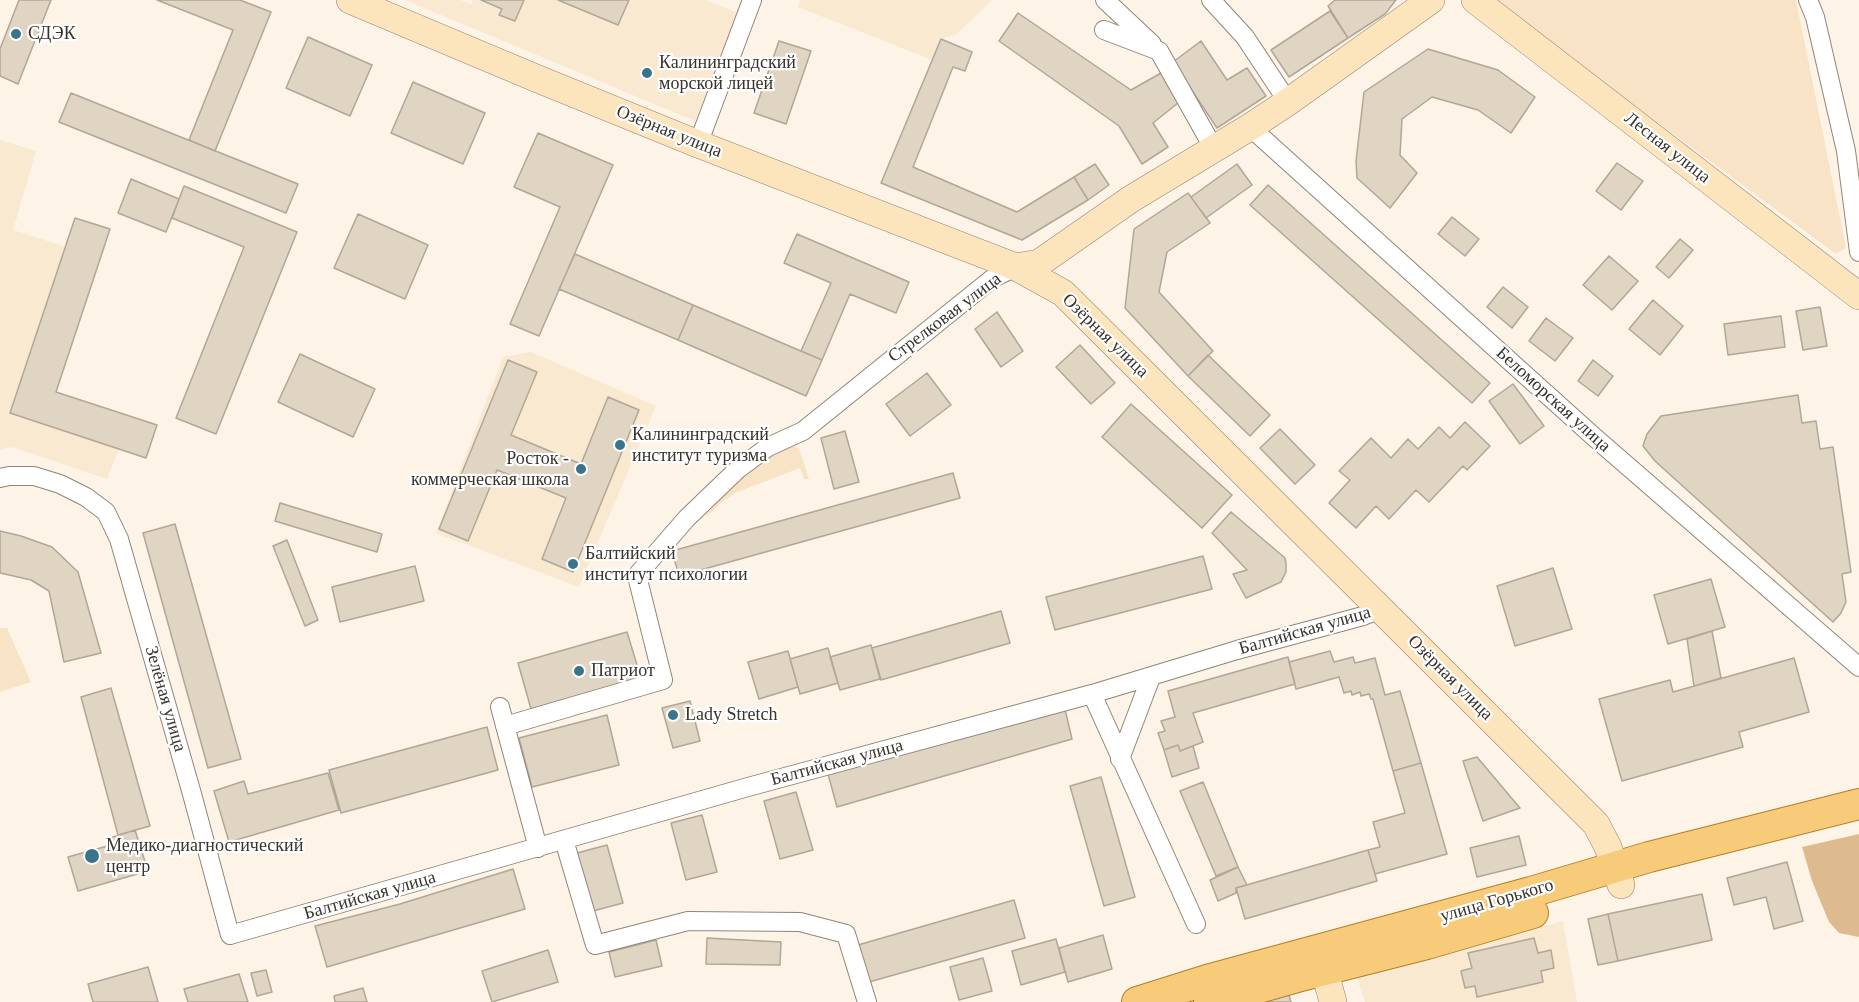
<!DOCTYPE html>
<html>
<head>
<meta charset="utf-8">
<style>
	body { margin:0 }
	canvas { display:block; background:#fdf3e6 }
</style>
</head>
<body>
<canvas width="1859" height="1002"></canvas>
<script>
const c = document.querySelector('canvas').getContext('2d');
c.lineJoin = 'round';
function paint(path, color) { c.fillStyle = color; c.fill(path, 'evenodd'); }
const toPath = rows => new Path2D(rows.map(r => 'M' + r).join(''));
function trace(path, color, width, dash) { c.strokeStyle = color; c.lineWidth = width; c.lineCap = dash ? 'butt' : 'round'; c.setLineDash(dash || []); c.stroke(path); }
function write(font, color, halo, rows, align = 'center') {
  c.font = font + ' "Times New Roman",serif'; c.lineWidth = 4.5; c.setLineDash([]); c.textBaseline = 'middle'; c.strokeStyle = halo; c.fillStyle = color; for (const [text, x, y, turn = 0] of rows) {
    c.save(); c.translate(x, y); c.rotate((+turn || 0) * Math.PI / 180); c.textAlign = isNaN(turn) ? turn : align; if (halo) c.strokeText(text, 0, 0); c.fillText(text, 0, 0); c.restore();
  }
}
const built = toPath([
	[405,0,461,0,471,5,473,0,481,0,502,9,499,15,514,21,524,0,558,0,618,25,629,0,706,0,738,13,695,121],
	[800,0,992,0,957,34,941,39,932,60,798,7],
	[0,140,36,151,13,230,66,247,11,413,119,449,107,479,12,447,0,449],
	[531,352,656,406,579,587,436,533,503,357],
	[1563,921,1577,1002,1365,1002,1357,978]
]);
const green = toPath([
	[1492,0,1796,0,1846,248,1836,254],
	[791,446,799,448,809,479,804,479,800,468,735,493,721,503,707,516,706,515,725,492,739,479,775,454],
	[0,628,7,628,31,682,0,692]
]);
const forest = toPath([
	[1859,834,1859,937,1839,933,1829,922,1812,881,1802,847]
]);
const building = toPath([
	[19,0,51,0,18,84,0,76,0,49,19,0],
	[157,0,240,0,271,12,215,151,189,140,233,30,157,0],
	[481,0,524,0,515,21,499,15,502,9,481,0],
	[558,0,629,0,618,25,558,0],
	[1335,0,1396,0,1385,14,1348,38,1328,6,1335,0],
	[1330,11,1348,38,1289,77,1271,50,1330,11],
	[1018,13,1131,90,1161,73,1178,103,1153,123,1168,147,1142,164,1119,126,999,41,1018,13],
	[308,37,372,65,350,116,286,88,308,37],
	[941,39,972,52,965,71,953,67,913,167,1017,212,1074,177,1088,200,1022,240,881,183,941,39],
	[779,41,811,51,786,124,754,113,779,41],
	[1201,41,1227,80,1247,68,1266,96,1217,128,1173,62,1201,41],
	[1428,49,1498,70,1535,97,1511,133,1478,110,1432,97,1402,119,1400,155,1417,173,1390,208,1357,178,1356,161,1364,92,1428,49],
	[413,82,485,113,463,164,391,133,413,82],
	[71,93,298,184,286,213,59,122,71,93],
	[538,133,613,165,539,336,510,324,560,207,514,187,538,133],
	[1617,163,1643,181,1621,210,1596,191,1617,163],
	[1095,164,1109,185,1088,200,1074,177,1095,164],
	[1237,164,1252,185,1206,218,1191,197,1237,164],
	[131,179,179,199,166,232,118,213,131,179],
	[1268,185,1490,383,1472,403,1250,205,1268,185],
	[184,186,297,232,216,434,176,418,244,247,172,218,184,186],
	[1188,193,1210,223,1167,252,1159,292,1213,351,1188,376,1125,308,1134,229,1188,193],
	[358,214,428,245,405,299,334,268,358,214],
	[1452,217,1479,239,1465,256,1438,234,1452,217],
	[75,218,110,229,56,392,157,425,146,458,10,413,75,218],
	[797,234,909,282,896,313,850,294,822,360,801,351,831,283,784,263,797,234],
	[1680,239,1693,250,1669,278,1656,267,1680,239],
	[575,254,693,305,678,340,559,289,575,254],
	[1609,256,1638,281,1612,310,1583,285,1609,256],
	[1503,287,1528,307,1512,328,1487,307,1503,287],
	[1653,300,1683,326,1660,355,1629,329,1653,300],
	[693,305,822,360,806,396,678,340,693,305],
	[1820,307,1827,346,1803,350,1796,311,1820,307],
	[997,312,1023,351,1001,367,975,329,997,312],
	[1781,316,1785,347,1728,355,1724,324,1781,316],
	[1546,318,1573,338,1555,361,1529,341,1546,318],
	[1080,345,1115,383,1091,404,1056,367,1080,345],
	[300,354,375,389,353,437,278,402,300,354],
	[1208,355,1270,415,1250,436,1188,376,1208,355],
	[508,360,537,372,511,435,581,464,608,397,639,410,573,572,542,559,566,498,497,470,468,541,439,529,508,360],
	[1593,360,1613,376,1598,396,1578,381,1593,360],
	[927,373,951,405,910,436,886,404,927,373],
	[1513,384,1544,426,1520,444,1489,401,1513,384],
	[1798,395,1802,423,1816,421,1820,449,1833,447,1851,572,1842,574,1846,602,1841,613,1833,622,1655,461,1643,446,1647,434,1661,416,1798,395],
	[1131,404,1232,495,1202,528,1102,437,1131,404],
	[1465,422,1490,446,1467,470,1463,466,1429,502,1416,490,1389,519,1376,506,1356,528,1329,503,1350,480,1339,471,1371,438,1391,458,1408,439,1418,449,1439,427,1450,438,1465,422],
	[1280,429,1315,465,1295,484,1260,448,1280,429],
	[845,431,859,482,834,489,821,438,845,431],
	[953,473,960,498,679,576,672,551,953,473],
	[280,503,382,534,377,552,275,521,280,503],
	[1231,512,1285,558,1286,563,1286,572,1281,582,1246,598,1233,574,1247,570,1212,533,1231,512],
	[175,524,241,759,208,768,143,533,175,524],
	[0,531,21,536,52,547,78,572,101,653,64,662,49,591,31,580,0,573,0,531],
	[287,540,318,620,305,626,273,546,287,540],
	[1203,556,1212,589,1055,630,1046,597,1203,556],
	[415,566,424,601,340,622,332,587,415,566],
	[1553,568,1572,629,1515,646,1497,586,1553,568],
	[1711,579,1725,627,1668,644,1654,595,1711,579],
	[1001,611,1010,643,881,680,872,648,1001,611],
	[1712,631,1721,678,1694,686,1687,639,1712,631],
	[627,632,641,678,531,709,518,663,627,632],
	[871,645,880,679,840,690,830,657,871,645],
	[828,648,838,683,800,694,790,659,828,648],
	[788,651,798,687,759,699,748,662,788,651],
	[1330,651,1334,662,1353,657,1355,663,1375,658,1385,695,1400,691,1421,763,1393,771,1373,699,1371,699,1369,694,1361,696,1360,692,1352,695,1351,691,1344,693,1339,677,1296,689,1289,662,1330,651],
	[1288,657,1295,684,1193,713,1203,742,1180,751,1178,745,1164,750,1158,733,1165,731,1161,721,1175,717,1168,691,1288,657],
	[1794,658,1809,712,1739,732,1743,747,1622,781,1599,699,1670,680,1673,692,1794,658],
	[111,688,150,826,118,835,81,697,111,688],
	[690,701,700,741,673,748,662,708,690,701],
	[1064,705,1072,739,837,807,828,774,1064,705],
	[607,715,619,765,532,787,519,738,607,715],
	[487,727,498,770,341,813,329,770,487,727],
	[1178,745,1180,751,1193,746,1199,768,1172,777,1164,750,1178,745],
	[1477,757,1482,763,1520,808,1483,821,1463,761,1477,757],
	[1421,763,1447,854,1375,874,1368,850,1380,847,1373,822,1405,813,1393,771,1421,763],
	[328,773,339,810,229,842,214,791,244,781,248,794,328,773],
	[1101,777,1135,897,1104,906,1070,786,1101,777],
	[1203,782,1238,867,1216,876,1180,791,1203,782],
	[796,792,813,850,780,859,764,801,796,792],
	[702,815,717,872,686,880,671,823,702,815],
	[135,830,148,871,78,891,68,857,111,845,110,838,135,830],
	[1519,836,1526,865,1477,877,1470,848,1519,836],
	[607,845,623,903,593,911,577,853,607,845],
	[1368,850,1377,881,1245,919,1236,888,1368,850],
	[1787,862,1803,921,1774,929,1766,897,1734,905,1727,878,1787,862],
	[1238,867,1247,885,1236,888,1236,893,1218,901,1210,880,1238,867],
	[513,869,525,909,327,967,315,926,400,904,513,869],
	[1702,894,1712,940,1618,961,1608,914,1702,894],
	[1014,900,1025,938,869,982,858,945,1014,900],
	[1608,914,1618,961,1598,965,1588,919,1608,914],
	[1103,935,1112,969,1068,982,1059,948,1103,935],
	[707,938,781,942,780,965,706,964,707,938],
	[1534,938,1538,953,1551,950,1554,968,1541,971,1543,982,1477,997,1475,986,1465,988,1461,971,1472,968,1468,953,1534,938],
	[1056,939,1065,972,1021,985,1012,951,1056,939],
	[656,940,662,966,615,977,609,952,656,940],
	[548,950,558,982,492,1002,482,971,548,950],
	[983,958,992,991,959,1000,950,967,983,958],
	[148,967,158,1002,93,1002,88,984,148,967],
	[266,970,272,992,257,996,251,973,266,970],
	[239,974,248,1002,188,1002,184,989,239,974],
	[363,988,367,1002,335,1002,334,996,363,988],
	[1289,995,1291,1002,1263,1002,1267,1001,1289,995]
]);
const street = toPath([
	[1105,0,1152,44],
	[1211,0,1245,37,1288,102],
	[1808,0,1815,17,1846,151,1859,252],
	[1104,30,1159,51,1214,149],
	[1250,127,1593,436,1859,667],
	[698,144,752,0],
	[0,478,9,476,34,476,60,484,86,497,106,512,119,539,192,794,230,935,748,787,1092,694,1237,650,1363,616,1380,609],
	[1092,694,1196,924],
	[500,707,538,848],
	[505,726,663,680,637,576,639,573,687,518,738,469,768,447,803,431,993,278,1016,267],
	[1120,759,1151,677],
	[564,840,595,945,688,921,800,922,846,934,867,1002]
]);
const secondary = toPath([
	[350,0,538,79,698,144,1016,267,1063,293,1596,824,1608,847,1621,885],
	[1475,0,1859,296],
	[1016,267,1039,263,1045,259,1131,199,1250,127,1288,102,1431,0],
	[1319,950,1333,1002]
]);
const primary = toPath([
	[1137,1002,1207,980,1531,892,1649,857,1859,804],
	[1209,1002,1297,977,1427,944,1533,913]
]);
const markers = [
	[16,34,6,"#38758b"],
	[647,73,6,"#38758b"],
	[620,445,6,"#38758b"],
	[581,469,6,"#38758b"],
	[573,564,6,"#38758b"],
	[579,671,6,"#38758b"],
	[673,715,6,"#38758b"],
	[92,856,8,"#38758b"]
];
const poiNames = [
	["СДЭК",28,34],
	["Калининградский",659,63],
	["морской лицей",659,84],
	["Калининградский",632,435],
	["институт туризма",632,456],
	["Росток -",569,459,"right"],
	["коммерческая школа",569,480,"right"],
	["Балтийский",585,554],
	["институт психологии",585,575],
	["Патриот",591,671],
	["Lady Stretch",685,715],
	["Медико-диагностический",106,846],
	["центр",106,867]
];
const streetNames = [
	["Озёрная улица",669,132,22],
	["Лесная улица",1667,148,38],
	["Стрелковая улица",945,318,-37],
	["Озёрная улица",1105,336,44],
	["Беломорская улица",1553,400,42],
	["Балтийская улица",1305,631,-16],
	["Озёрная улица",1450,678,45],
	["Зелёная улица",165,699,74],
	["Балтийская улица",837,763,-15],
	["Балтийская улица",370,896,-16],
	["улица Горького",1497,901,-16]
];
paint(built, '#fae9d1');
paint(green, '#f9e3c6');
paint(forest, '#ddbb8e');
paint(building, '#e0d4c3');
trace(building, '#b2a696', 1.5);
trace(street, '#918576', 20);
trace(secondary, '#918576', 28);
trace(primary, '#b27f26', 32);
trace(street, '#fff', 18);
trace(secondary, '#fce5bd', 27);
trace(primary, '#f8cb7a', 30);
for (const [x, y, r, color] of markers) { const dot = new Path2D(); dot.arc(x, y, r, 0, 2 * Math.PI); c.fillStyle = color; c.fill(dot); trace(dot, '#fff', 2); }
write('18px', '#38332c', '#fff', poiNames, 'left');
write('18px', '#38332c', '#fff', streetNames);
</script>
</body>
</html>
